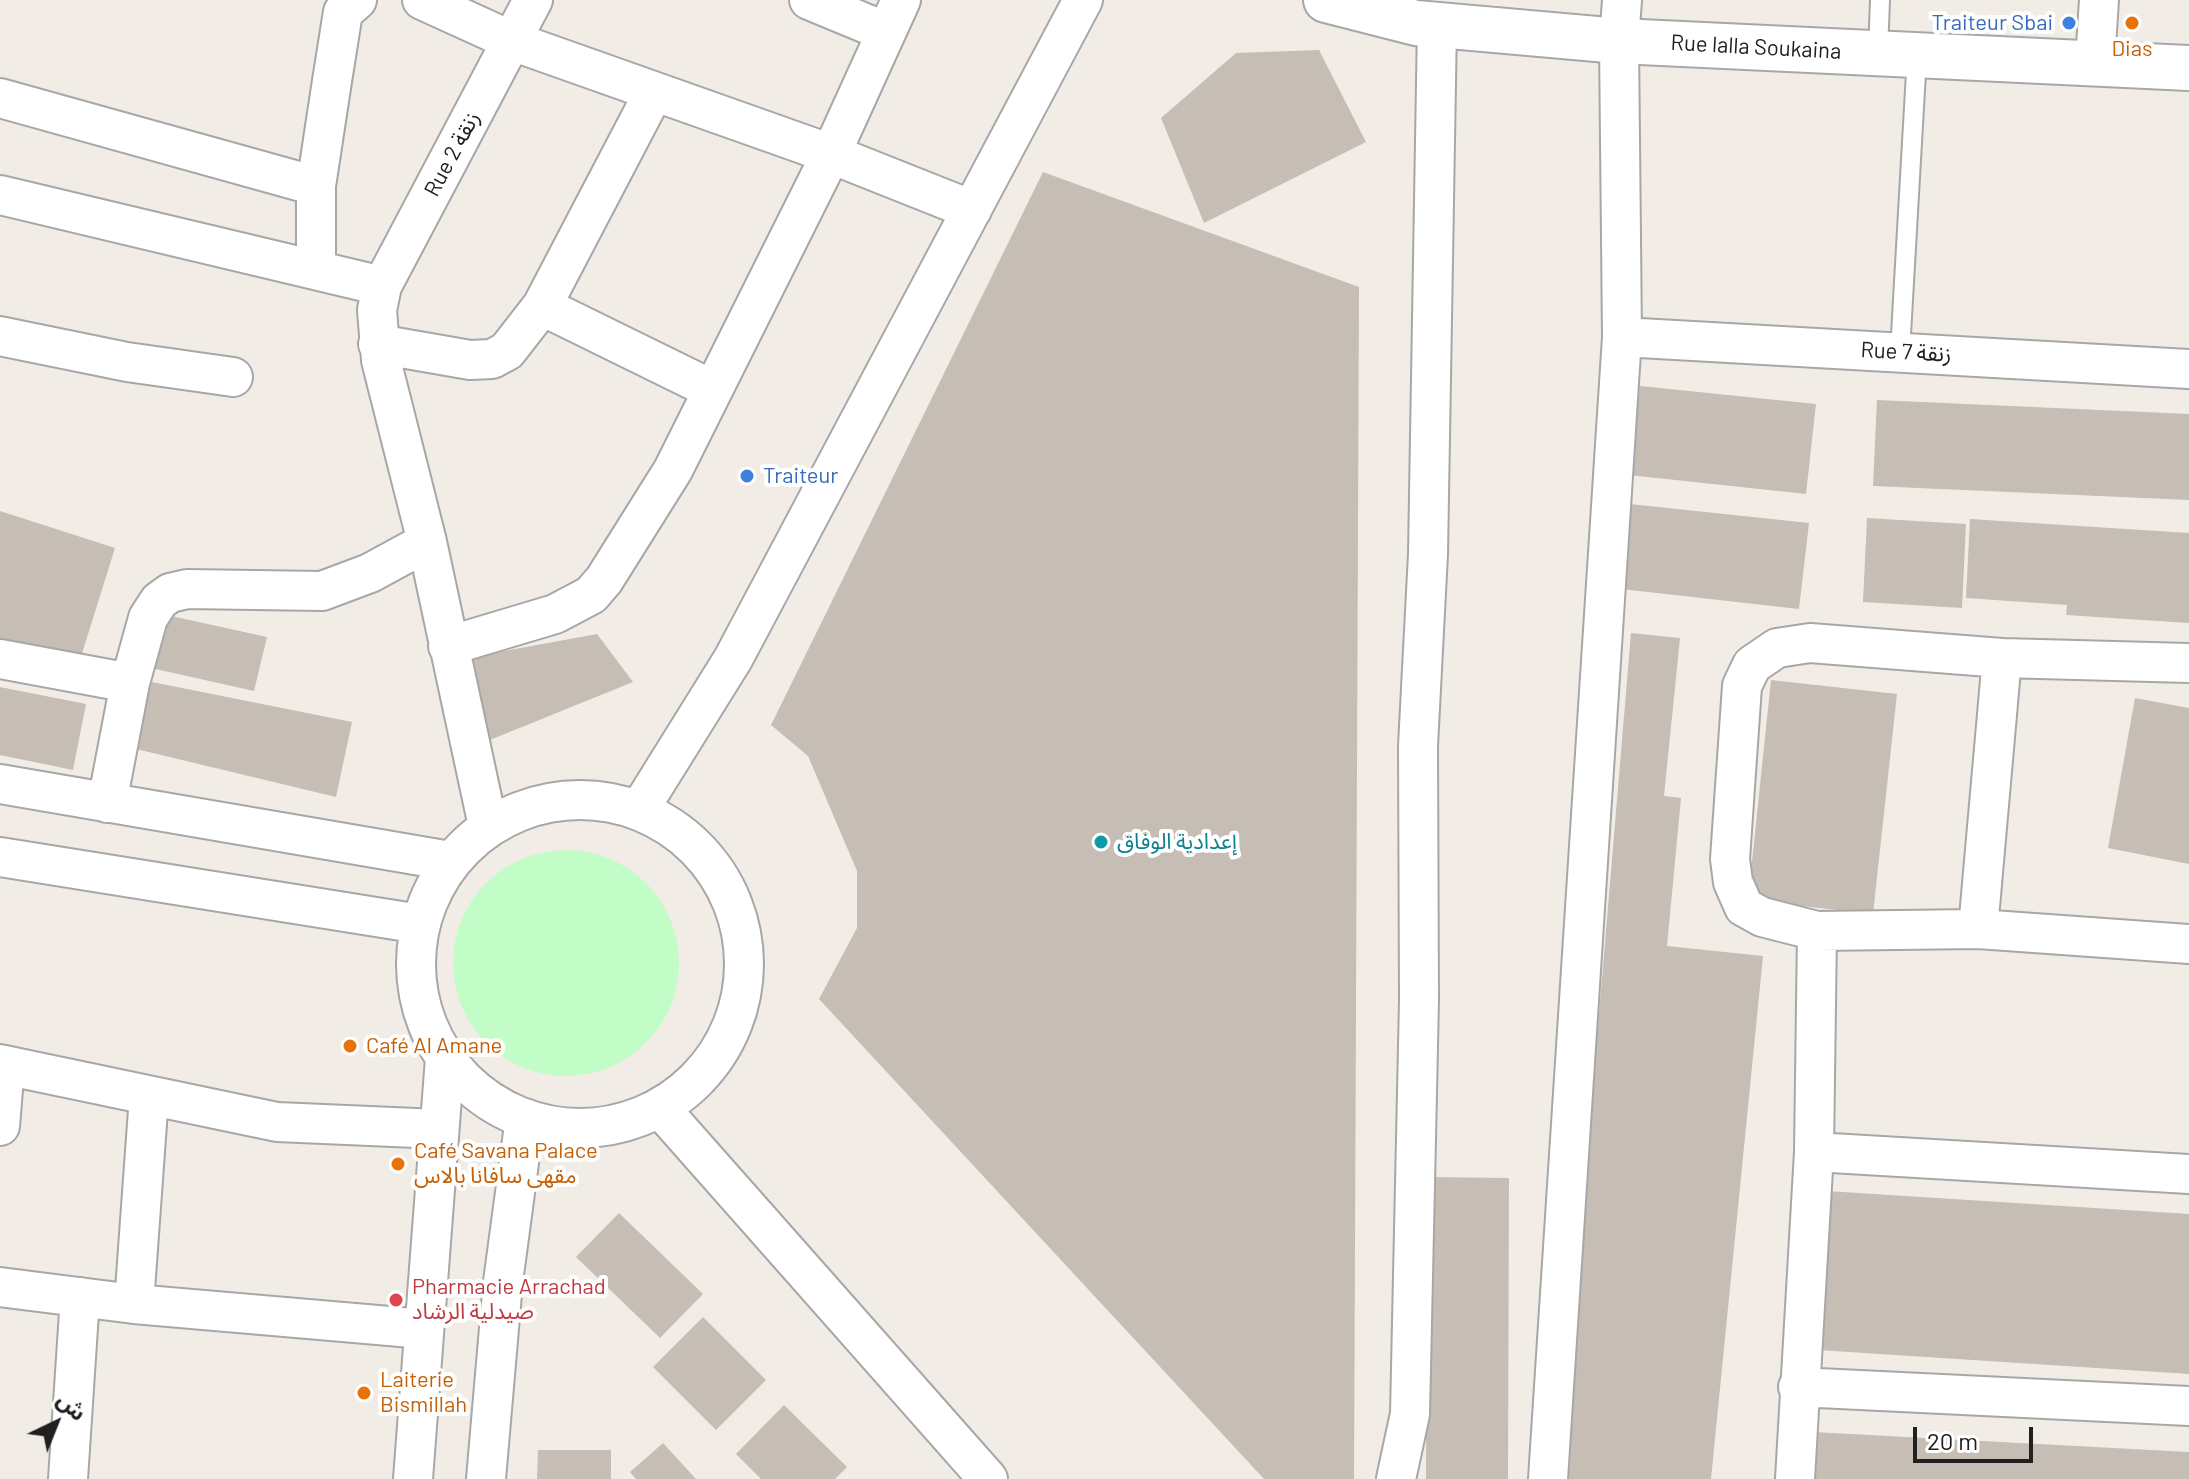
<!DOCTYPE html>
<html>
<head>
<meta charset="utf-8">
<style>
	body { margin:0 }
	#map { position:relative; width:2189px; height:1479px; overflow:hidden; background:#f1ede6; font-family:Barlow,"Noto Sans Arabic",sans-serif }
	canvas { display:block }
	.north { position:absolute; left:16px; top:1383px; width:80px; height:80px; -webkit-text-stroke:6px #fff; paint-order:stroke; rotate:43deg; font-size:22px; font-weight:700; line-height:32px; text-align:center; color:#202020 }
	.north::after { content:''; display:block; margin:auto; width:28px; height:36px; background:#202020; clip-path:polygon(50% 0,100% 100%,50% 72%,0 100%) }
	.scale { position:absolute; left:1913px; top:1427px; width:120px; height:36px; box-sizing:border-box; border:4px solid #202020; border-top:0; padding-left:10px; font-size:24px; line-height:28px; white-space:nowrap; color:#202020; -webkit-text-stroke:6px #fff; paint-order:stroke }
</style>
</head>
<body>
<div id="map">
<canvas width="2189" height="1479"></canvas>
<div class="north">ش</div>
<div class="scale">20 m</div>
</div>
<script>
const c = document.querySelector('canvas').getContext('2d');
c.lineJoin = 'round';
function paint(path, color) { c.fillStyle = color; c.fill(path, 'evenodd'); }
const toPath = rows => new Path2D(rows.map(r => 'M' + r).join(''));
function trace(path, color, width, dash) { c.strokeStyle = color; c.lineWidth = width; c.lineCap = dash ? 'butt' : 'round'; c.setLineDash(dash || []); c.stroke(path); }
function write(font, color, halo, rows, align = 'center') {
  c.font = font + ' Barlow,"Noto Sans Arabic",sans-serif'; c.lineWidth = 8; c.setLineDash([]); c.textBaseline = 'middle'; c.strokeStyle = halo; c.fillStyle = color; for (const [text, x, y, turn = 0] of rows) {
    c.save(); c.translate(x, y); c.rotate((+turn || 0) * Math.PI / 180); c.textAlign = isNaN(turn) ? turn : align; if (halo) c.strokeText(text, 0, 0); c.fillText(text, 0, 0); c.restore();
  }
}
const park = toPath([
	'453 963a113 113 0 1 1 226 0a113 113 0 1 1-226 0Z'
]);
const building = toPath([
	[1319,50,1366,142,1204,223,1161,118,1236,53],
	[1043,172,1359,287,1354,1479,1264,1479,819,999,857,928,857,871,808,756,771,725],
	[1640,386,1816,404,1806,494,1629,475],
	[1877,400,2189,414,2189,500,1873,486],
	[1630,504,1809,523,1799,609,1621,589],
	[0,511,115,548,79,663,0,638],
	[1867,518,1966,524,1962,608,1863,602],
	[1970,519,2189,533,2189,623,2066,615,2067,605,1966,598],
	[162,614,267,637,254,691,151,668],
	[1631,633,1680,638,1664,796,1681,798,1667,946,1763,956,1711,1479,1560,1479],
	[597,634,633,682,480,744,472,657],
	[1771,680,1897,694,1873,914,1748,900],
	[152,682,352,722,336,797,132,748],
	[0,687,86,704,73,770,0,755],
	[2135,698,2189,708,2189,864,2108,848],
	[1427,1177,1509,1178,1508,1479,1426,1479],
	[1827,1191,2189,1214,2189,1374,1818,1350],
	[619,1213,703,1294,660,1338,576,1257],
	[703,1317,766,1380,716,1430,653,1367],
	[784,1405,847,1467,835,1479,761,1479,736,1454],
	[1813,1432,2189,1452,2189,1479,1811,1479],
	[663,1443,696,1479,636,1479,630,1472],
	[538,1450,611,1450,611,1479,537,1479]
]);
const service = toPath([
	[1878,52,1880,0],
	[1900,352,1917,55]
]);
const minor = toPath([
	[422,0,512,41,831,154,972,210],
	[809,0,884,31],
	[2095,62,2099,0],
	[0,98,316,186],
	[0,195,382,286],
	[316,270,316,186,332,81,343,12,357,0],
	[542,306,713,390],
	[0,336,127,362,233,377],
	[1622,337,2189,369],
	[378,344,470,360,492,359,507,351,542,306,654,92],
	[448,646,555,614,591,595,604,580,673,470,831,154,901,0],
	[0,659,130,683],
	[2189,663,2002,658,1810,643,1777,648,1752,665,1742,686,1730,859,1733,882,1744,907,1762,917,1817,931,1978,929,2189,944],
	[0,784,450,861],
	'416 964a164 164 0 1 1 328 0a164 164 0 1 1-328 0Z',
	[107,803,130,683,148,618,159,601,170,593,187,589,322,591,370,573,427,542],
	[639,810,733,659,1083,0],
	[488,826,427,542,381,360,377,310,382,286,533,0],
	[0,857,420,924],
	[1978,929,2002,658],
	[0,1064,277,1122,439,1129],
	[660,1108,988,1479],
	[0,1126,5,1065],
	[1814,1152,2189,1174],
	[0,1287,134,1304,424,1329],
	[134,1304,149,1096],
	[1798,1387,2189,1406],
	[68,1479,80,1297],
	[413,1479,445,1058],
	[486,1479,503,1282,525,1118],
	[1396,1479,1410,1414,1419,1000,1418,746,1428,554,1437,24],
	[1548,1479,1622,337,1619,41,1622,0],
	[1795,1479,1814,1152,1817,931]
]);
const tertiary = toPath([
	[1326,0,1416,23,1619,41,2189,68]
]);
const markers = [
	[2069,23,8,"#3f7fe0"],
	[2132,23,8,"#e8710a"],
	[747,476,8,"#3f7fe0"],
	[1101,842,8,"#0f9aa8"],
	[350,1046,8,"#e8710a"],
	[398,1164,8,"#e8710a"],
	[396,1300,8,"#e0444e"],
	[364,1393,8,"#e8710a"]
];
const shopNames = [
	["Traiteur Sbai",2053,23],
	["Traiteur",763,476,"left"]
];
const streetNames = [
	["Rue lalla Soukaina",1756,47,3],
	["Rue 2 زنقة",452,154,-62],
	["Rue 7 زنقة",1906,352,3]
];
const foodNames = [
	["Dias",2132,49,"center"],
	["Café Al Amane",366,1046],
	["Café Savana Palace",414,1151],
	["مقهى سافانا بالاس",414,1176],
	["Laiterie",380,1380],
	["Bismillah",380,1405]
];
const cultureNames = [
	["إعدادية الوفاق",1117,842]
];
const healthNames = [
	["Pharmacie Arrachad",412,1287],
	["صيدلية الرشاد",412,1312]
];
paint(park, '#c2fcc7');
paint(building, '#c6bdb5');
trace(service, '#a7a7a7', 22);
trace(minor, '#a7a7a7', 42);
trace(tertiary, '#a7a7a7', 48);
trace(service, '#fff', 18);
trace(minor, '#fff', 38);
trace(tertiary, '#fff', 44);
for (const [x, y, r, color] of markers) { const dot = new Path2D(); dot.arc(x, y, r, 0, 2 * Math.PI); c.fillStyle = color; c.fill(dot); trace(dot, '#fff', 3); }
write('22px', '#366cbe', '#fff', shopNames, 'right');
write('22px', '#202020', '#fff', streetNames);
write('22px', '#c56008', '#fff', foodNames, 'left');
write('22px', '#0d838f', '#fff', cultureNames, 'left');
write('22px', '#be3a42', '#fff', healthNames, 'left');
</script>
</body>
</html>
